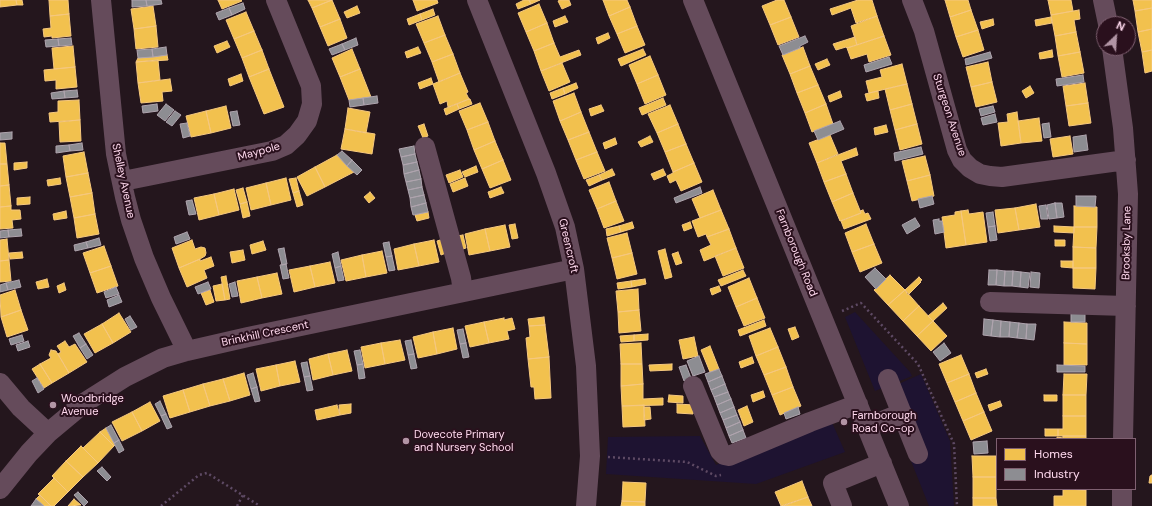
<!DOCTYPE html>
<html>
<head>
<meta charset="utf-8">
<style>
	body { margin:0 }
	#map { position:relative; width:1152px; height:506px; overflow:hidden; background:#24161d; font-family:"DM Sans",sans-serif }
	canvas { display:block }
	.legend { position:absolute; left:996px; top:438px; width:140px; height:52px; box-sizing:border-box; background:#2a101d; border:1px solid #7f6071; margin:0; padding:5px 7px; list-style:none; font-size:12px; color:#ffd9ee }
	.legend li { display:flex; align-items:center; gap:8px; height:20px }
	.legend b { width:20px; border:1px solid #7f6071 }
	.north { position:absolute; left:1096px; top:16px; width:40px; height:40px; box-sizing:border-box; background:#2a101d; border:1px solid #7f6071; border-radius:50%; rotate:25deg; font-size:11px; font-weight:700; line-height:16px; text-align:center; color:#ffd9ee }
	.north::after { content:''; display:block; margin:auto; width:14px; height:18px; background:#b295a5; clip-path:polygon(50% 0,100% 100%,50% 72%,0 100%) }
</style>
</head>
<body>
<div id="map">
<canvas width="1152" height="506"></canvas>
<ul class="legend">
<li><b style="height:11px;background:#f2c14e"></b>Homes</li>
<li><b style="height:11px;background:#8d8d92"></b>Industry</li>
</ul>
<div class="north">N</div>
</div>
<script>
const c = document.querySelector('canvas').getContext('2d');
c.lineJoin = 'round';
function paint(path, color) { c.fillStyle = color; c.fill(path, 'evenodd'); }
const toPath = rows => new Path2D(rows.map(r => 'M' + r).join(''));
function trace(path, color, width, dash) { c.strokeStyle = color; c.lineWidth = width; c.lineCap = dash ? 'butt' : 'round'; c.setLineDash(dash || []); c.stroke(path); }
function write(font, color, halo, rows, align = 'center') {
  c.font = font + ' "DM Sans",sans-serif'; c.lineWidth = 4; c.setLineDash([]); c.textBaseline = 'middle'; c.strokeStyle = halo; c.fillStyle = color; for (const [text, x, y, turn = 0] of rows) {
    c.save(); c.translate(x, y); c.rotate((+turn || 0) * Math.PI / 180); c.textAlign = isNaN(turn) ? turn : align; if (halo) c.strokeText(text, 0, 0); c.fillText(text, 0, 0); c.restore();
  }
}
const green = toPath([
	[855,312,910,372,912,376,875,391,845,317],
	[921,374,950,441,954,506,929,506,883,391],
	[830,418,845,452,756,484,606,474,608,437,700,436,716,465]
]);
const homes = toPath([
	[0,0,16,0,17,5,0,7,0,0],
	[16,0,22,0,23,5,17,5,16,0],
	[49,0,68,0,69,14,50,16,49,0],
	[218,0,241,0,242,1,222,9,218,0],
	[308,0,332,0,312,8,308,0],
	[332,0,340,19,320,27,312,8,332,0],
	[413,0,437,0,438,3,417,11,413,0],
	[524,0,529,0,531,4,518,9,516,4,524,0],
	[529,0,540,0,531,4,529,0],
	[560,0,569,0,571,5,562,9,558,1,560,0],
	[603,0,627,0,630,7,609,16,603,0],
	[777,0,784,0,791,17,770,25,762,6,777,0],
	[858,0,872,0,877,16,856,23,851,8,832,15,830,9,858,0],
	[945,0,968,0,971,10,950,17,945,0],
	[1048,0,1071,0,1073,11,1051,15,1048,0],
	[1133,0,1152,0,1152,8,1135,11,1133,0],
	[539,4,547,23,526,32,518,13,539,4],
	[153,6,156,26,134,29,131,9,153,6],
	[357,6,360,13,347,18,344,12,357,6],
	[630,7,637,26,617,34,609,16,630,7],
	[1152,8,1152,29,1138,32,1135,11,1152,8],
	[433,9,435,15,422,20,420,14,433,9],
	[971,10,978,30,956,37,950,17,971,10],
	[1079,10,1080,19,1074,20,1076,32,1055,36,1051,15,1079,10],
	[246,12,254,31,234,39,226,20,246,12],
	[69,14,71,36,52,38,52,36,44,37,43,29,51,28,50,16,69,14],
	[420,14,422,20,409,25,407,19,420,14],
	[438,16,445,35,424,43,416,24,438,16],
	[565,16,568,22,555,27,553,21,565,16],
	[877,16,884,36,857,45,851,26,877,16],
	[791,17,799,37,778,45,770,25,791,17],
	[1051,17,1052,23,1036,26,1035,20,1051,17],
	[340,19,347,38,328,46,320,27,340,19],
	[993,19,994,25,982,29,980,22,993,19],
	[547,23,554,43,534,51,526,32,547,23],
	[156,26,158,47,136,49,134,29,156,26],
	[637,26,645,45,625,53,617,34,637,26],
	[1152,29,1152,50,1142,52,1138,32,1152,29],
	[978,30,984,50,963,57,956,37,978,30],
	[254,31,262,50,242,58,234,39,254,31],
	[1076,32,1080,52,1058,56,1055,36,1076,32],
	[608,33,610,38,598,44,596,38,608,33],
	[445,35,453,54,432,62,424,43,445,35],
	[884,36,891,55,869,62,867,54,851,59,847,48,884,36],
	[855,37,857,45,847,48,846,47,836,50,833,44,855,37],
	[227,41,230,47,217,53,214,46,227,41],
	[554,43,560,57,579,50,581,55,541,71,534,51,554,43],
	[73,46,75,67,54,69,52,48,73,46],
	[418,47,421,53,407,58,405,52,418,47],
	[803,47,810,66,790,74,782,55,803,47],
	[352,49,360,69,340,77,332,58,352,49],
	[643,49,646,55,621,66,618,59,643,49],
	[262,50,269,69,249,77,242,58,262,50],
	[1052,50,1053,57,1040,59,1039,53,1052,50],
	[1152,50,1152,71,1145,73,1142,52,1152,50],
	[1080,52,1084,73,1062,77,1058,56,1080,52],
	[453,54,460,73,439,82,432,62,453,54],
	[167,55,168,60,136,62,138,58,167,55],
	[650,56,658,75,637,84,629,65,650,56],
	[827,59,830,65,818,70,815,64,827,59],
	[158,60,160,80,138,83,136,62,158,60],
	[988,62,992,82,971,87,966,67,988,62],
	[562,63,570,82,549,91,541,71,562,63],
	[902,64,907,84,869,93,866,81,882,77,880,70,902,64],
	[810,66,818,85,797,93,790,74,810,66],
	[75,67,77,87,56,89,56,80,45,81,44,70,75,67],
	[269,69,284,107,264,114,249,77,269,69],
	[360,69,371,97,349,100,340,77,360,69],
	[460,73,468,92,466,93,469,99,448,107,447,101,440,104,433,84,460,73],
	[241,74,243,81,230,86,228,79,241,74],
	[658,75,666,95,645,104,637,84,658,75],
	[431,78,433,84,420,89,418,83,431,78],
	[170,79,172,91,162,92,163,101,141,103,138,83,170,79],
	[992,82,997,102,976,107,971,87,992,82],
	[576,83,578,88,565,94,563,88,576,83],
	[1085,83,1088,103,1066,106,1063,86,1085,83],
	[907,84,912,104,890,110,885,89,907,84],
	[818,85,826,104,805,113,797,93,818,85],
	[1030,86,1034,93,1026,98,1022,91,1030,86],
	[563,88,565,94,552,99,550,93,563,88],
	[840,91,842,97,830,102,828,96,840,91],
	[878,91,879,98,867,101,865,94,878,91],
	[574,93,581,112,560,121,553,101,574,93],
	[663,98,666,105,642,115,639,108,663,98],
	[469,99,470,99,472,104,459,109,457,104,469,99],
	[79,100,80,120,50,122,49,113,58,112,58,101,79,100],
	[480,103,488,122,467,130,459,111,480,103],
	[1088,103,1091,123,1069,126,1066,106,1088,103],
	[457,104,459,109,446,115,444,109,457,104],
	[826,104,833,124,812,132,805,113,826,104],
	[912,104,917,124,895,130,890,110,912,104],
	[601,105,604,111,591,116,589,109,601,105],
	[670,105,678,124,657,133,648,114,670,105],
	[226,106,231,128,211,133,206,111,226,106],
	[348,108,370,112,366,133,345,129,348,108],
	[206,111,211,133,191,137,186,116,206,111],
	[581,112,589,132,568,140,560,121,581,112],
	[1017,112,1021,143,1001,146,998,123,1008,122,1007,114,1017,112],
	[1039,118,1042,141,1021,143,1018,121,1039,118],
	[80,120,81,141,60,142,59,122,80,120],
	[488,122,495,141,474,150,467,130,488,122],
	[424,124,428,136,423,138,418,126,424,124],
	[678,124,686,144,665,152,657,133,678,124],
	[917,124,922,144,900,150,895,130,917,124],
	[886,125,888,132,875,135,874,128,886,125],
	[345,129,375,134,372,154,341,149,345,129],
	[589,132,597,152,576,160,568,140,589,132],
	[830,135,838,154,817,163,809,143,830,135],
	[650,136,653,142,641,147,638,142,650,136],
	[1070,136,1073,154,1053,157,1050,139,1070,136],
	[615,138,617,144,605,149,603,143,615,138],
	[495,141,503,160,482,169,474,150,495,141],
	[0,143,5,143,7,164,0,164,0,143],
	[686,144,694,163,673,172,665,152,686,144],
	[856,148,858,155,841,161,846,174,824,182,817,163,856,148],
	[84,152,88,173,66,177,63,156,84,152],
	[597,152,605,171,584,179,576,160,597,152],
	[337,155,354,172,325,187,315,167,337,155],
	[925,156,930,175,907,181,902,161,925,156],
	[503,160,511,180,490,188,482,169,503,160],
	[27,162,27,168,14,170,14,163,27,162],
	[694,163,702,182,681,191,676,180,670,183,667,176,673,173,673,172,694,163],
	[0,164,7,164,9,185,0,186,0,164],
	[476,166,478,172,465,177,462,172,476,166],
	[315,167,325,187,307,196,297,177,315,167],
	[612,169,615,175,602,180,599,175,612,169],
	[663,169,666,175,654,180,651,174,663,169],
	[460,170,463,177,449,183,446,175,460,170],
	[88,173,92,193,70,197,66,177,88,173],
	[846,174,853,193,832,202,824,182,846,174],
	[599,175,602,180,589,186,586,180,599,175],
	[930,175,934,196,912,201,907,181,930,175],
	[60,178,61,184,48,186,47,180,60,178],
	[286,178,291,200,271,205,266,183,286,178],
	[296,178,299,191,293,193,289,179,296,178],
	[465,178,468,186,453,192,450,184,465,178],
	[609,182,616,201,597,209,589,190,609,182],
	[266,183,271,205,251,210,246,188,266,183],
	[9,185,11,206,0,207,0,186,9,185],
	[501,187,504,193,490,198,488,192,501,187],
	[243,188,247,202,240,204,236,190,243,188],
	[234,189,239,210,219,215,214,194,234,189],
	[713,190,721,210,700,218,692,199,713,190],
	[299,191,303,205,297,207,293,193,299,191],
	[370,192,375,198,369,203,364,197,370,192],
	[92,193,95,214,74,218,70,197,92,193],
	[853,193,861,213,840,221,832,202,853,193],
	[214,194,219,215,199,220,194,198,214,194],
	[30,197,30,204,17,205,17,198,30,197],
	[616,201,624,221,604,228,597,209,616,201],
	[247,202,250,216,243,218,240,204,247,202],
	[1036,204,1040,227,1019,230,1015,208,1036,204],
	[11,206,11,210,20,210,21,219,12,220,13,228,0,229,0,207,11,206],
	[1074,206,1097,207,1097,227,1074,227,1074,206],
	[1015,208,1019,230,998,233,995,210,1015,208],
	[721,210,729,229,707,237,706,234,698,237,692,221,721,210],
	[863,210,865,214,868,213,871,219,844,229,841,221,861,213,860,211,863,210],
	[968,210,969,214,983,212,987,242,966,245,961,211,968,210],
	[66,211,67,218,54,220,53,214,66,211],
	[961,211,966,245,946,248,942,217,955,215,955,212,961,211],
	[428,212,429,218,417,221,415,215,428,212],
	[95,214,99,234,77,238,74,218,95,214],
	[632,222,634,228,621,232,619,226,632,222],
	[690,222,692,228,684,231,682,225,690,222],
	[515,224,518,238,512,239,509,225,515,224],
	[866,224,874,244,852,252,845,233,866,224],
	[505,225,510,247,490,251,485,229,505,225],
	[619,226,621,232,607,236,606,229,619,226],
	[1054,226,1074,227,1074,233,1054,232,1054,226],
	[1074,227,1097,227,1096,248,1073,247,1074,227],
	[485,229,490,251,469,255,465,234,485,229],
	[729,229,736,248,704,261,700,250,711,245,707,237,729,229],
	[627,233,632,253,612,258,607,238,627,233],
	[463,235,466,248,460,250,457,236,463,235],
	[7,239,9,260,0,261,0,240,7,239],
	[443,239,446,253,441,255,437,241,443,239],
	[192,240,195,249,201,247,205,248,206,253,205,256,200,259,179,268,172,248,192,240],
	[434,240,439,262,419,266,414,244,434,240],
	[1055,240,1065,240,1065,246,1055,246,1055,240],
	[263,241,266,250,252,254,250,245,263,241],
	[414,244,419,266,398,270,394,249,414,244],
	[874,244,882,263,860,272,852,252,874,244],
	[104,246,111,266,90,273,83,253,104,246],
	[1073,247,1096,248,1096,268,1073,268,1073,247],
	[736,248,744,268,723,276,715,256,736,248],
	[665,249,672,277,665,279,658,251,665,249],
	[243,250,245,260,232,263,230,252,243,250],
	[382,251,387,273,366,277,362,255,382,251],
	[22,252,23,258,10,259,9,253,22,252],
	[678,252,682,263,676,265,672,254,678,252],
	[632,253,637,274,617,279,612,258,632,253],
	[362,255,366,277,346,281,341,260,362,255],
	[211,257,214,266,204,270,207,278,187,287,179,268,200,259,200,261,211,257],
	[9,260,11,281,0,282,0,261,9,260],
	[1061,261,1073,261,1073,268,1061,267,1061,261],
	[330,262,335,283,315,287,310,266,330,262],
	[111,266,118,286,97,293,90,273,111,266],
	[310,266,315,287,294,292,289,270,310,266],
	[1073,268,1096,268,1095,289,1073,288,1073,268],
	[743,270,746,276,721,286,718,280,743,270],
	[277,273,282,294,262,298,257,277,277,273],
	[890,275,905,290,888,305,874,290,890,275],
	[226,276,230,299,225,300,221,277,226,276],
	[257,277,262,298,241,303,237,281,257,277],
	[919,277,922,280,920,281,921,282,908,295,905,290,919,277],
	[749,278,757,298,736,307,728,287,749,278],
	[47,279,49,287,38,289,36,282,47,279],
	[645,279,646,284,632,287,631,281,645,279],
	[631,281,632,287,618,289,617,283,631,281],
	[64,283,66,290,59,293,57,286,64,283],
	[222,284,225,300,216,301,213,286,222,284],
	[719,286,721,291,712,295,710,289,719,286],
	[638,289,639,310,618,312,616,291,638,289],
	[15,290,21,310,1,317,0,295,15,290],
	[210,290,214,302,206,305,201,293,210,290],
	[905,290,919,306,903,321,888,305,905,290],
	[757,298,765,318,744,326,736,307,757,298],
	[943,303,947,308,933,321,928,316,943,303],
	[919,306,933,321,917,336,903,321,919,306],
	[21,310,28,330,7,337,1,317,21,310],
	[639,310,641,331,619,333,618,312,639,310],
	[119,313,131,332,113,343,102,324,119,313],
	[544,317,545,325,529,326,528,319,544,317],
	[504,318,504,320,512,318,515,329,507,331,509,339,489,343,484,322,504,318],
	[764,320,766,326,740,336,738,330,764,320],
	[933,321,947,336,931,351,917,336,933,321],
	[484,322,489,343,470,347,465,326,484,322],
	[1064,322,1087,323,1087,344,1064,343,1064,322],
	[102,324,113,343,95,353,84,334,102,324],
	[545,325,549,357,528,359,526,338,530,337,529,326,545,325],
	[795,327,799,337,792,340,788,329,795,327],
	[453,328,457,349,437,354,433,332,453,328],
	[770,328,778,347,756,356,749,336,770,328],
	[433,332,437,354,418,358,413,337,433,332],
	[648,334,648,340,634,341,634,335,648,334],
	[634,335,634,341,621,342,620,336,634,335],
	[694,337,698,356,683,359,679,340,694,337],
	[400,340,405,360,385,364,381,343,400,340],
	[65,341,69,347,75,344,87,362,69,373,58,354,61,352,57,346,65,341],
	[381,343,385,364,365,368,361,347,381,343],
	[641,343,642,364,621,364,620,344,641,343],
	[1064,343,1087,344,1087,365,1064,365,1064,343],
	[710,346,719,369,710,372,701,350,710,346],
	[778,347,786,367,764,375,756,356,778,347],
	[51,350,56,351,69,373,52,383,40,364,51,358,49,355,51,350],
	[347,350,352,371,333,375,328,354,347,350],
	[328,354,333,375,313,380,309,359,328,354],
	[961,355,969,374,947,383,939,364,961,355],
	[549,357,551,398,535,399,534,387,531,387,528,359,549,357],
	[752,357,754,363,741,368,739,362,752,357],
	[295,361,300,382,280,386,276,365,295,361],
	[40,364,52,383,44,388,32,369,40,364],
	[621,364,642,364,643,384,621,386,621,364],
	[672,364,672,370,650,371,649,365,672,364],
	[276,365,280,386,261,391,256,369,276,365],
	[786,367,793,387,772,395,764,375,786,367],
	[986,369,988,374,977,378,975,373,986,369],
	[244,373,250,395,230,401,223,379,244,373],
	[969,374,976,393,955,402,947,383,969,374],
	[1064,374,1087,374,1086,395,1063,395,1064,374],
	[223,379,230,401,210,406,203,384,223,379],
	[203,384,210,406,190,412,183,390,203,384],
	[643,384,643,399,663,398,663,405,622,406,621,386,643,384],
	[793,387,801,406,780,415,772,395,793,387],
	[183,390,190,412,170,418,163,396,183,390],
	[763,391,765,397,753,402,751,395,763,391],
	[976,393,984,412,963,421,955,402,976,393],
	[669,395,683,396,683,403,668,402,669,395],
	[1044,395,1057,395,1057,401,1044,401,1044,395],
	[1063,395,1086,395,1086,416,1063,416,1063,395],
	[1000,401,1002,406,990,411,988,405,1000,401],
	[150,402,160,421,142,431,132,412,150,402],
	[351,404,351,413,340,415,339,405,351,404],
	[677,404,694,405,693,414,677,413,677,404],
	[337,405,340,415,317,420,315,410,337,405],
	[644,405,645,426,623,427,622,406,644,405],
	[747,406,753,422,744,426,738,410,747,406],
	[644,407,650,407,651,419,644,420,644,407],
	[132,412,142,431,122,441,112,422,132,412],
	[984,412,992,431,971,440,963,421,984,412],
	[1063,416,1086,416,1086,436,1058,436,1058,429,1063,429,1063,416],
	[106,428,115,445,114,446,100,432,106,428],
	[1045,429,1058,429,1058,436,1045,436,1045,429],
	[100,432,114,446,98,463,83,448,100,432],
	[1063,436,1086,436,1086,439,1057,439,1057,437,1063,438,1063,436],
	[81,446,98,463,83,477,66,461,81,446],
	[972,456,996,456,996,477,973,477,972,456],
	[66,461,83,477,68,492,52,476,66,461],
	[1152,475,1152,483,1149,483,1150,476,1152,475],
	[973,477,996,477,996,498,973,498,973,477],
	[54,478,68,492,54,506,51,506,38,494,54,478],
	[802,481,808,497,781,506,775,492,802,481],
	[623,482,646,483,645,502,622,501,623,482],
	[1063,489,1086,490,1086,506,1054,506,1054,496,1063,496,1063,489],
	[1063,489,1086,489,1086,490,1063,489],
	[40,495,51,506,44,506,36,499,40,495],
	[808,497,812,506,783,506,808,497],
	[973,498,996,498,997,506,973,506,973,498],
	[74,499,81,505,68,506,74,499],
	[622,501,645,502,645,506,621,506,622,501]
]);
const industry = toPath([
	[132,0,146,0,147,6,132,7,132,0],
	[146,0,161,0,162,4,147,6,146,0],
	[243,3,245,9,232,15,229,8,243,3],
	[229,8,232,15,219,20,216,13,229,8],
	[805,36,808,42,800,46,800,48,783,55,779,46,805,36],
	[71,38,72,45,59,46,58,39,71,38],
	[356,38,358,45,345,50,342,44,356,38],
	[58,39,59,46,46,47,45,40,58,39],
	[342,44,345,50,332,55,329,49,342,44],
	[166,47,167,55,153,57,152,49,166,47],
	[152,49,153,57,138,58,137,50,152,49],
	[990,52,992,58,966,65,965,59,990,52],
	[889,57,892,64,866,72,864,65,889,57],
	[1083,75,1084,82,1057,86,1056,79,1083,75],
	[77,90,78,97,65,98,64,91,77,90],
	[64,91,65,98,52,99,51,93,64,91],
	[377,96,378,103,364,105,363,98,377,96],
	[363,98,364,105,350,107,349,100,363,98],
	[157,104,158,111,143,113,142,106,157,104],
	[166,104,174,110,165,121,157,115,166,104],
	[993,106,995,112,981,116,979,109,993,106],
	[175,111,181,115,172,126,166,122,175,111],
	[237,111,240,125,233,126,230,112,237,111],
	[995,114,997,122,983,125,981,118,995,114],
	[840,121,844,129,818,140,814,131,840,121],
	[187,123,190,136,183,138,180,124,187,123],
	[1049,123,1051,137,1044,138,1042,124,1049,123],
	[12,132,12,139,0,140,0,133,12,132],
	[1086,135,1088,150,1074,152,1073,137,1086,135],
	[82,143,83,150,70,151,69,145,82,143],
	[69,145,70,151,56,153,56,146,69,145],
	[414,146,415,154,401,157,399,149,414,146],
	[921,147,923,154,895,161,894,153,921,147],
	[342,151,352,160,347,166,337,155,342,151],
	[415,154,417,162,403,165,401,157,415,154],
	[352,160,362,170,357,175,347,166,352,160],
	[417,162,419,170,404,174,403,165,417,162],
	[419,170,421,179,406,182,404,174,419,170],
	[421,179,422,187,408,190,406,182,421,179],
	[422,187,424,195,410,198,408,190,422,187],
	[700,187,702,193,676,203,674,198,700,187],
	[424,195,426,203,411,207,410,198,424,195],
	[932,196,934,204,920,208,918,199,932,196],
	[1076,196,1096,196,1095,207,1076,206,1076,196],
	[192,200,196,214,189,215,186,201,192,200],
	[426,203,428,212,413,215,411,207,426,203],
	[1055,203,1057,218,1049,219,1047,205,1055,203],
	[1055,203,1062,203,1064,217,1057,218,1055,203],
	[1046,205,1048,219,1041,219,1039,206,1046,205],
	[993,212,995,226,988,227,986,213,993,212],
	[915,218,920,226,907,234,902,225,915,218],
	[939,219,939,221,942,221,944,232,935,234,933,220,939,219],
	[995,226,997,240,990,241,988,227,995,226],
	[21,229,22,236,9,237,8,230,21,229],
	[8,230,9,237,0,238,0,231,8,230],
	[187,232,190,239,176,244,174,237,187,232],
	[99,238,101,245,88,248,86,242,99,238],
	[86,242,88,248,75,251,74,245,86,242],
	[389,242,392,256,386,257,383,243,389,242],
	[284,248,287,264,282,265,278,249,284,248],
	[338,252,341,266,335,268,332,254,338,252],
	[392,256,395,270,389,271,386,257,392,256],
	[286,264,289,278,283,279,280,265,286,264],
	[341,266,344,280,338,281,335,268,341,266],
	[875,268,886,279,876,289,865,277,875,268],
	[989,270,997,270,996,285,988,285,989,270],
	[997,270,1005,271,1004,286,996,285,997,270],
	[1005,271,1013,271,1012,286,1004,286,1005,271],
	[1013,271,1021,272,1020,287,1012,286,1013,271],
	[1021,272,1030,273,1028,288,1020,287,1021,272],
	[1031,272,1040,273,1039,288,1030,287,1031,272],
	[19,280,21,287,8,290,6,283,19,280],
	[208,282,211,289,198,294,195,287,208,282],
	[235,282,238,296,232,297,229,284,235,282],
	[6,283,8,290,0,292,0,285,6,283],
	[116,287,119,294,106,298,104,292,116,287],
	[119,295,122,302,109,307,107,300,119,295],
	[1071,313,1085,313,1085,322,1071,322,1071,313],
	[130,316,137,327,131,330,125,319,130,316],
	[984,319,993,320,991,336,983,335,984,319],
	[993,320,1001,321,1000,337,991,336,993,320],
	[1001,321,1010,322,1009,337,1000,337,1001,321],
	[1010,322,1019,323,1017,338,1009,337,1010,322],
	[1019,323,1027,324,1026,339,1017,338,1019,323],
	[1027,324,1036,324,1034,340,1026,339,1027,324],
	[463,329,466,343,460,344,457,330,463,329],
	[79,333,86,344,80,348,73,336,79,333],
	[22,335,24,341,11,345,9,339,22,335],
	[411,340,414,354,408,355,405,341,411,340],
	[28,341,30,347,18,351,16,345,28,341],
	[466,343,469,357,463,358,460,344,466,343],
	[944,343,951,353,940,361,933,352,944,343],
	[86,344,93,355,87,359,80,348,86,344],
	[360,350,363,364,357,365,354,351,360,350],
	[414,354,417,368,411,369,408,355,414,354],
	[699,356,705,372,693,376,687,361,699,356],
	[307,362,310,376,304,377,301,363,307,362],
	[363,364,365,378,359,379,357,365,363,364],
	[686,365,691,378,684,381,679,367,686,365],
	[1057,365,1085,366,1085,372,1057,372,1057,365],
	[719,369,722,376,708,382,705,374,719,369],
	[253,373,257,387,251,389,247,375,253,373],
	[310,376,313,390,307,391,304,377,310,376],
	[722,376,725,384,711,390,708,382,722,376],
	[37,378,44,389,38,393,32,381,37,378],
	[725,384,728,392,714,397,711,390,725,384],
	[257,387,260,401,255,402,251,389,257,387],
	[728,392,731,399,717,405,714,397,728,392],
	[731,399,734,407,720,413,717,405,731,399],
	[160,401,166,414,161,416,155,404,160,401],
	[734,407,737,415,723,420,720,413,734,407],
	[798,407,800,414,786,419,784,413,798,407],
	[166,414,172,427,167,429,161,416,166,414],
	[737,415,740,422,726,428,723,420,737,415],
	[740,422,743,430,729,436,726,428,740,422],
	[111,425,119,440,114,443,106,428,111,425],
	[743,430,746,438,732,443,729,436,743,430],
	[119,440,124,450,119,453,114,443,119,440],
	[987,441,988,453,974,454,973,442,987,441],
	[102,467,111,477,107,481,97,471,102,467],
	[78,492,88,502,84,506,74,495,78,492],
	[36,499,44,506,31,506,36,499]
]);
const path = toPath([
	[842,311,861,303,918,364,954,444,957,506],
	[608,457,687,462,716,476,721,475],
	[161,506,199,475,207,473,260,506],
	[237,506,243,495]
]);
const minor = toPath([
	[101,0,116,154,125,197,131,220,144,258,161,298,187,351],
	[477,0,546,173,565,227,574,269,586,366,590,456,586,506],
	[693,0,899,506],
	[912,0,924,31,957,150,962,160,970,168,980,174,990,176,1002,177,1126,160],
	[1103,0,1108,24],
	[1112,48,1123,128,1128,194,1123,439],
	[425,147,461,278,463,292],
	[123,181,272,151,286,145,297,135,307,121,312,104,311,86,276,0],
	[990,302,1126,306],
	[888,379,918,454],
	[0,383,21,408,48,433],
	[693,386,720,451,724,455,729,456,810,422,858,404],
	[867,427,902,413],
	[0,489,29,453,48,433,84,403,125,377,163,358,187,351,248,337,574,269],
	[1122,489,1122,506],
	[842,506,833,483,882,463]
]);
const markers = [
	[53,405,4,"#b295a5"],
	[844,422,4,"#b295a5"],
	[406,441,4,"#b295a5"]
];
const streetNames = [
	["Sturgeon Avenue",949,115,72],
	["Maypole",259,152,-15],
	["Shelley Avenue",123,181,78],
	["Brooksby Lane",1127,243,-89],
	["Greencroft",568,246,77],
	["Farnborough Road",796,253,68],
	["Brinkhill Crescent",265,334,-12]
];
const poiNames = [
	["Woodbridge",61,399],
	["Avenue",61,412],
	["Farnborough",852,416],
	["Road Co-op",852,429],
	["Dovecote Primary",414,435],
	["and Nursery School",414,448]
];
paint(green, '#1e1331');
paint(homes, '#f2c14e');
trace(homes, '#f6c87e', 1);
paint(industry, '#8d8d92');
trace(industry, '#afa4ae', 1);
trace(path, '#5e4a64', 2.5, [2, 3]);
trace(minor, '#654b5b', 20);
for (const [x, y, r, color] of markers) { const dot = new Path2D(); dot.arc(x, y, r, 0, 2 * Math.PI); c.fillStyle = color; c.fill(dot); trace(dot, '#2a101d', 1.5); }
write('11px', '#ffd9ee', '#2a101d', streetNames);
write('11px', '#ffd9ee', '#2a101d', poiNames, 'left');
</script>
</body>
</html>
